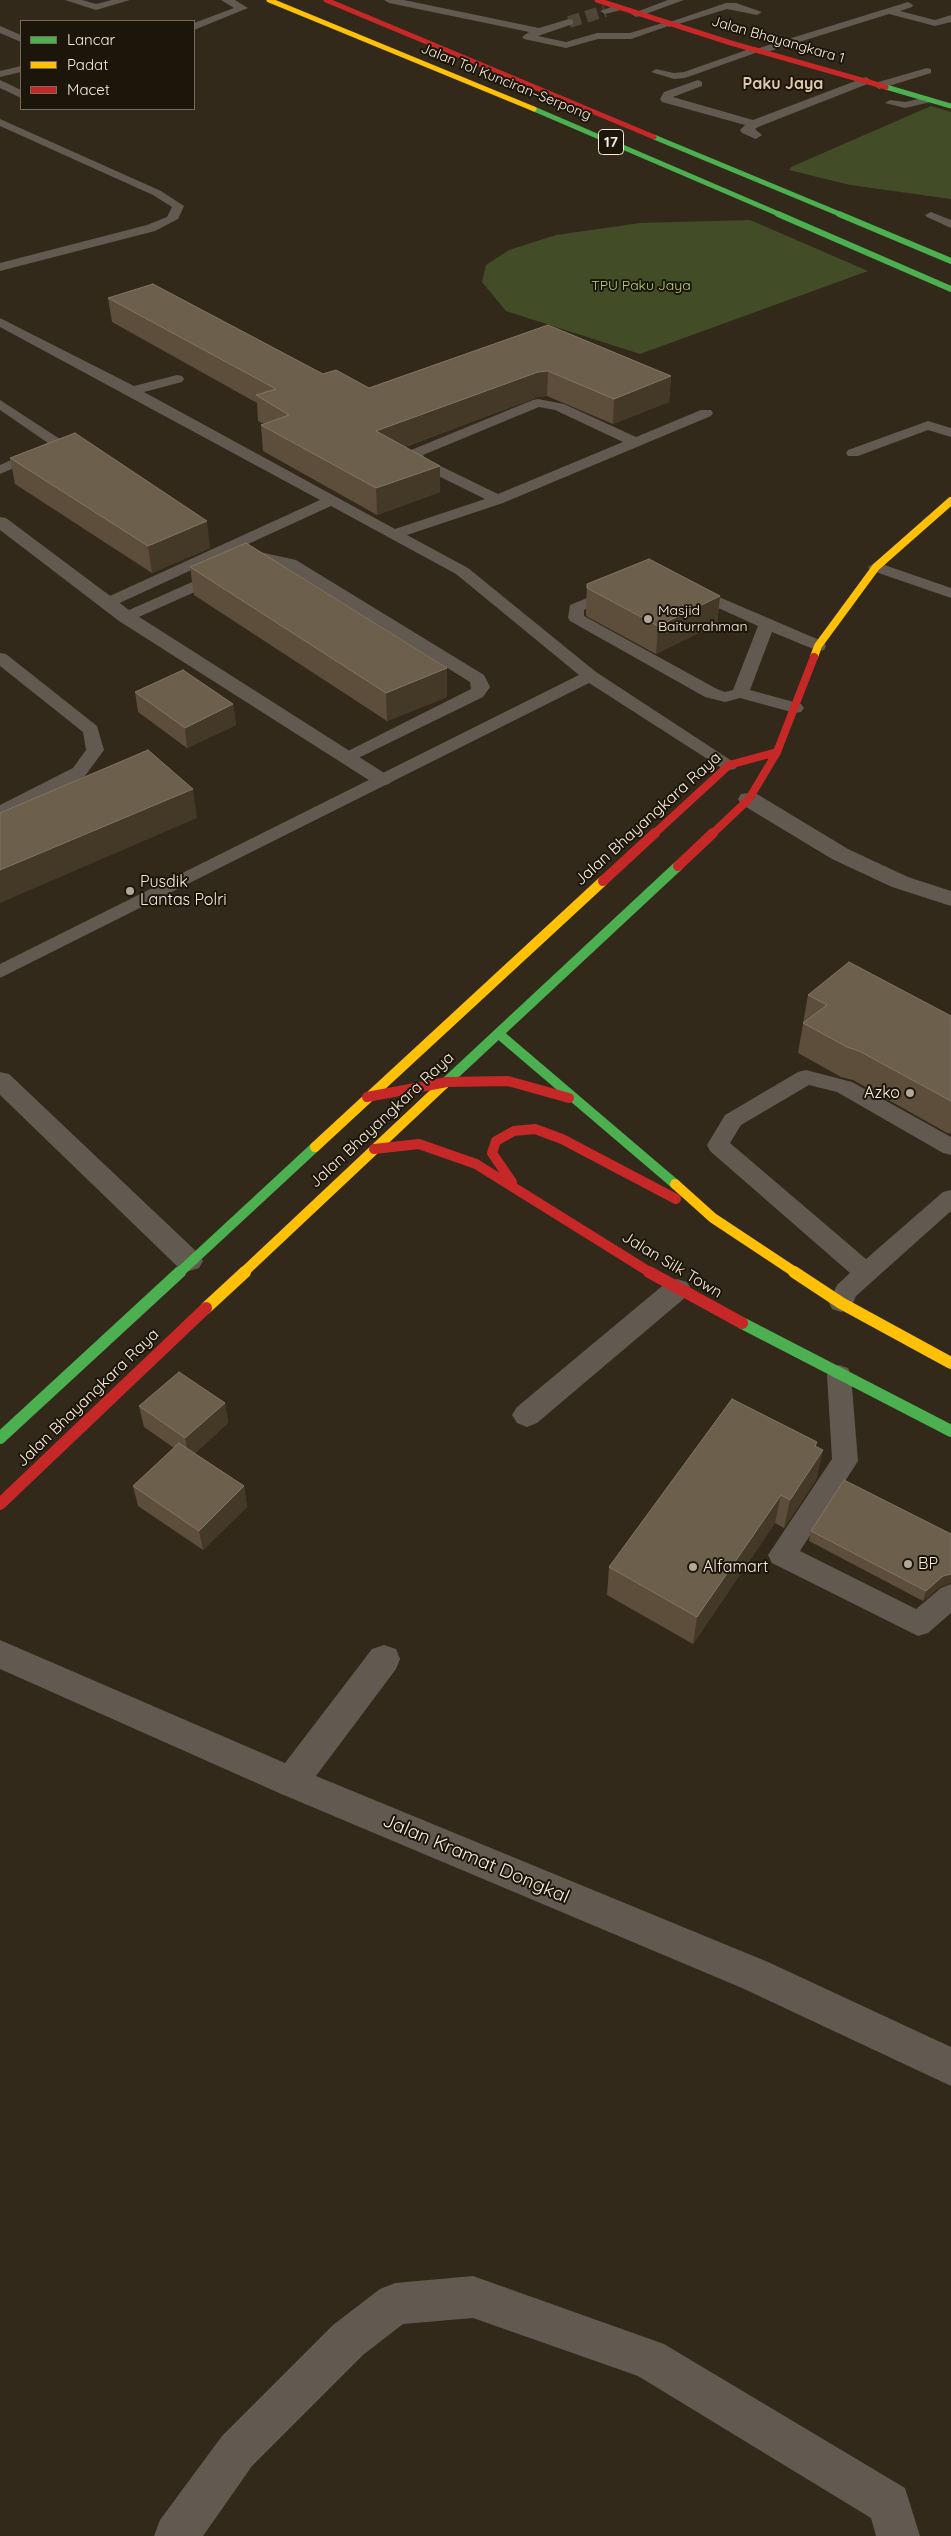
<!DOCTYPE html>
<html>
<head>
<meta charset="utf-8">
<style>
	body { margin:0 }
	#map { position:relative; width:951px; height:2536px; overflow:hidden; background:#32291b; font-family:Quicksand,sans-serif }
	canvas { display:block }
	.legend { position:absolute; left:20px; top:20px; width:175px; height:90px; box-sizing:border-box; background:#1c150a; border:1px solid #746b5f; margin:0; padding:6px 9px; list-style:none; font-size:15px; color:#f7ecde }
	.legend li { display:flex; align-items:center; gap:10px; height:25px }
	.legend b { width:25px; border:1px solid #746b5f }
</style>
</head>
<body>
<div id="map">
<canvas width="951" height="2536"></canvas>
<ul class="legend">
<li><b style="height:6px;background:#4caf50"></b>Lancar</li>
<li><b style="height:6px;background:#ffc107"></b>Padat</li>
<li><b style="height:6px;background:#c62828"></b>Macet</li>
</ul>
</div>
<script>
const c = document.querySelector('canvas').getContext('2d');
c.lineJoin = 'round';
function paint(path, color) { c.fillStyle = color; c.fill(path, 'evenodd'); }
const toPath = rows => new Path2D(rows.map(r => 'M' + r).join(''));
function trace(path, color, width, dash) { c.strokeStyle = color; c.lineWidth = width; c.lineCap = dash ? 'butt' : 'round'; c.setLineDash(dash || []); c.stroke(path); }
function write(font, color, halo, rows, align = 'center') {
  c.font = font + ' Quicksand,sans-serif'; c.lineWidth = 4; c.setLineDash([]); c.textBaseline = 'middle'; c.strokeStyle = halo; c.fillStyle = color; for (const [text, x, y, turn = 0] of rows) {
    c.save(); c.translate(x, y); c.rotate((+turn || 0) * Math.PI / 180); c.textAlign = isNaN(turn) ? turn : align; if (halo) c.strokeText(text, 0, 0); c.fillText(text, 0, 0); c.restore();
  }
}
const green = toPath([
	[931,106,951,112,951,199,850,185,789,170,791,167],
	[750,220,868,271,640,354,506,311,482,282,486,265,509,250,556,235,640,223]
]);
const streetTunnel = toPath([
	[569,22,605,11]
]);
const lane = toPath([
	[726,3,736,3,762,12,757,15,727,9,669,27,664,24,726,3],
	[755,47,760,50,758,52,685,78,674,79,651,72,656,69,674,73,684,72,755,47],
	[927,97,931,98,931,102,905,108,885,103,890,100,905,102,927,97],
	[0,119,161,191,184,206,178,219,155,231,0,271,0,263,147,225,167,217,172,207,153,195,0,126,0,119],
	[931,212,951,220,951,228,927,217,925,215,931,212],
	[0,318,134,386,177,375,182,376,184,379,182,382,144,392,395,529,485,499,412,463,409,453,411,450,533,400,538,399,564,404,636,437,701,410,711,410,713,413,711,416,503,503,407,535,468,568,596,672,738,765,735,769,729,770,723,769,589,683,0,978,0,964,579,675,456,574,331,506,113,606,101,606,99,603,101,600,320,500,0,327,0,318],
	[539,407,555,410,623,442,498,494,424,458,423,455,539,407],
	[0,400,63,441,65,444,63,447,0,474,0,465,48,443,0,410,0,400],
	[928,421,951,428,951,437,928,430,858,456,848,456,846,453,848,450,928,421],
	[260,552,296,560,484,675,490,687,483,697,348,763,342,762,339,758,342,754,471,689,470,682,285,567,262,562,132,620,126,622,118,617,120,614,260,552],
	[876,562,951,588,951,598,870,570,868,567,876,562],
	[691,585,824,642,826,646,824,650,818,651,772,632,750,690,801,704,804,708,801,712,795,713,740,698,725,702,705,697,570,621,568,618,570,605,609,589,621,589,623,592,621,595,584,610,584,616,717,689,725,692,733,690,758,626,685,593,683,590,691,585],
	[0,653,6,654,97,726,104,750,85,776,0,818,0,805,73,768,86,750,83,732,0,666,0,653],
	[806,1070,852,1082,951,1137,951,1155,943,1153,837,1092,809,1085,741,1125,730,1143,866,1259,943,1192,951,1190,951,1211,856,1296,850,1309,841,1312,832,1309,829,1303,837,1285,850,1273,710,1151,707,1145,725,1115,798,1072,806,1070],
	[839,1365,848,1368,851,1375,858,1461,800,1551,916,1609,941,1588,951,1584,951,1613,928,1633,918,1636,772,1563,768,1555,832,1459,827,1375,830,1368,839,1365]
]);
const street = toPath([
	[65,0,82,0,96,4,112,0,130,0,96,10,65,0],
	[221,0,235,0,248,8,194,30,194,23,234,8,221,0],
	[384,0,404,0,539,28,569,19,573,20,573,24,538,36,566,42,597,33,630,33,669,21,674,24,631,39,598,39,566,48,524,39,522,37,529,32,389,3,384,0],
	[668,0,684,0,640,16,636,17,631,14,668,0],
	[908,2,913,5,912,7,900,11,935,20,951,15,951,22,935,26,889,14,764,53,760,54,754,51,756,49,908,2],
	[617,5,622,8,621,10,605,14,600,11,617,5],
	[0,26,21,35,21,42,0,33,0,26],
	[21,66,21,72,0,77,0,71,21,66],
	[927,68,931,69,931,73,879,89,873,85,875,83,927,68],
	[866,77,872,81,870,83,758,127,755,129,762,135,756,139,742,133,740,130,745,125,662,102,660,99,664,92,698,80,702,82,702,86,673,97,753,120,866,77],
	[0,80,21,90,21,98,0,88,0,80],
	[0,517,6,518,133,613,389,776,393,780,389,784,382,786,375,784,119,621,0,530,0,517],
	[749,793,757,794,848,849,908,877,951,891,951,906,892,887,832,859,741,804,738,799,741,794,749,793],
	[0,1072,9,1074,199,1254,203,1261,199,1268,189,1271,179,1268,0,1095,0,1072],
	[677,1279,687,1282,691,1289,687,1296,537,1423,527,1427,517,1423,512,1415,517,1407,667,1282,677,1279],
	[0,1640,285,1763,372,1649,384,1645,396,1649,400,1659,396,1669,316,1776,768,1962,951,2047,951,2086,742,1988,279,1793,0,1669,0,1640],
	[473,2276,664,2344,905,2488,920,2536,876,2536,871,2518,638,2376,473,2318,403,2324,363,2355,252,2466,203,2536,154,2536,160,2520,222,2436,333,2325,380,2289,395,2283,473,2276]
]);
const fastFar3 = toPath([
	[886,87,951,106],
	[534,109,781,215],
	[654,137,842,215]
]);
const fastFar2 = toPath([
	[778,214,951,289],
	[839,214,951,261]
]);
const fastFar1 = toPath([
	[499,1034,675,1184],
	[444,1084,678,866],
	[179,1273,315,1147]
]);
const fast = toPath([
	[742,1323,951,1431],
	[0,1438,180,1272]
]);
const slowFar3 = toPath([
	[269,0,534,109]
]);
const slowFar2 = toPath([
	[814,657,818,646,876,567,951,501]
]);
const slowFar1 = toPath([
	[315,1147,603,881],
	[675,1184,713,1218,796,1273],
	[243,1273,444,1084]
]);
const slow = toPath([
	[794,1272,841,1303,951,1363],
	[206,1308,245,1272]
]);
const jamFar3 = toPath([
	[326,0,654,137],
	[597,0,731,43,886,87]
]);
const jamFar2 = toPath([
	[654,834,729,765,777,752],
	[712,834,749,799,777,752,814,657]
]);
const jamFar1 = toPath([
	[678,866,713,833],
	[603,881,655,833],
	[367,1097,447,1082,508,1081,569,1098],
	[374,1149,419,1144,476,1164,651,1273],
	[512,1182,492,1153,496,1141,514,1131,535,1129,562,1139,676,1199]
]);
const jam = toPath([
	[649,1272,742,1323],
	[0,1504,206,1308]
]);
const wall = toPath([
	[108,298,323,374,369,388,548,325,671,376,669,402,613,424,547,396,538,397,405,447,440,492,377,515,263,451,261,425,264,424,258,421,257,403,112,322],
	[10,458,210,548,152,573,15,484],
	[190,567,447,668,447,697,387,721,194,595],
	[587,584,720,596,717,624,656,654,586,616],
	[135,692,233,704,236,725,187,748,138,712],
	[808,995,951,1016,951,1132,949,1134,853,1080,841,1077,798,1053],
	[225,1403,228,1423,194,1454,244,1486,247,1507,203,1550,138,1506,133,1486,174,1448,144,1427,139,1406],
	[817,1442,816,1446,817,1478,784,1528,775,1523,693,1644,607,1595,609,1567],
	[811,1531,940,1587,923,1601,809,1541]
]);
const shadedWall = toPath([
	[548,371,547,396,538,397,377,457,376,431,538,372],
	[671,376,669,402,613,424,614,399],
	[440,466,440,492,377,515,376,488],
	[207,521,210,548,152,573,148,546],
	[720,596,717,624,656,654,658,626],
	[447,668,447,697,387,721,386,693],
	[233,704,236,725,187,748,185,728],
	[193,789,197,818,0,903,0,870],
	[225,1403,228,1423,189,1459,185,1438],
	[817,1442,811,1468,823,1450,817,1478,784,1528,790,1500,815,1446],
	[244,1486,247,1507,203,1550,199,1531],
	[781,1495,775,1523,693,1644,697,1617],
	[951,1574,951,1583,940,1587,923,1601,926,1591,943,1576]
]);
const building = toPath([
	[153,284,323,374,336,370,369,388,548,325,671,376,614,399,548,371,538,372,376,431,440,466,376,488,261,425,289,415,256,395,276,389,108,298,153,284],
	[75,433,207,521,148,546,10,458,75,433],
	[246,543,447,668,386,693,190,567,246,543],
	[649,559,720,596,658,626,587,588,587,584,649,559],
	[183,670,233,704,185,728,135,692,183,670],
	[148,750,193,789,0,870,0,813,148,750],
	[849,962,951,1016,951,1101,859,1051,847,1047,803,1023,827,1005,808,995,849,962],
	[179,1372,225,1403,185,1438,139,1406,179,1372],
	[732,1399,817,1442,815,1446,823,1450,790,1500,781,1495,697,1617,609,1567,732,1399],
	[179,1443,244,1486,199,1531,133,1486,179,1443],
	[844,1480,951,1534,951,1574,943,1576,926,1591,811,1531,844,1480]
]);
const markers = [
	[648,619,5,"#b2a89a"],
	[130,891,5,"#b2a89a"],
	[910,1093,5,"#b2a89a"],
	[908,1564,5,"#b2a89a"],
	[693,1567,5,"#b2a89a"]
];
const farStreetnames = [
	["Jalan Bhayangkara 1",778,40,16],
	["Jalan Tol Kunciran–Serpong",506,82,22]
];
const farParknames = [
	["TPU Paku Jaya",641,286]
];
const farPoinames = [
	["Masjid",658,611],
	["Baiturrahman",658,627]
];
const shields = [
	[611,142,25]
];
const shieldNames = [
	["17",611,142]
];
const farQuarternames = [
	["Paku Jaya",783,84]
];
const streetNames = [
	["Jalan Bhayangkara Raya",648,819,-42],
	["Jalan Bhayangkara Raya",382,1120,-43],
	["Jalan Silk Town",672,1265,31],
	["Jalan Bhayangkara Raya",88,1398,-44]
];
const poiNames = [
	["Pusdik",140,882],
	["Lantas Polri",140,900],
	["Azko",900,1093,"right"],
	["BP",918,1564],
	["Alfamart",703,1567]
];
const nearStreetnames = [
	["Jalan Kramat Dongkal",476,1859,23]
];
paint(green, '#424d27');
trace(streetTunnel, '#504638', 12, [12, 6]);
paint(lane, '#625950');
paint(street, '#625950');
trace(fastFar3, '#4caf50', 5);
trace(fastFar2, '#4caf50', 6);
trace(fastFar1, '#4caf50', 10);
trace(fast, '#4caf50', 12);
trace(slowFar3, '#ffc107', 5);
trace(slowFar2, '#ffc107', 8);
trace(slowFar1, '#ffc107', 10);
trace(slow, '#ffc107', 12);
trace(jamFar3, '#c62828', 5);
trace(jamFar2, '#c62828', 8);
trace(jamFar1, '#c62828', 10);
trace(jam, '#c62828', 12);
paint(wall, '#5c4e3a');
paint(shadedWall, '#443826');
paint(building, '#6c5f4c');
trace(building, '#827563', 1);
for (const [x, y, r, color] of markers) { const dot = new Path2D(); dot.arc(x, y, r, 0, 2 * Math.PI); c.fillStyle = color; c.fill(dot); trace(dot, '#1c150a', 2); }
write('14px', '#f7ecde', '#1c150a', farStreetnames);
write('14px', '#b2d571', '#1c150a', farParknames);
write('14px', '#f7ecde', '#1c150a', farPoinames, 'left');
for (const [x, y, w] of shields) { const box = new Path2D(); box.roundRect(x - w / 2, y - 12.5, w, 25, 4); c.fillStyle = '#1c150a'; c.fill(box); trace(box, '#f7ecde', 1); }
write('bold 15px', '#f7ecde', null, shieldNames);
write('bold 16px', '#dfcaad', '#1c150a', farQuarternames);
write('16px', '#f7ecde', '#1c150a', streetNames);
write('16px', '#f7ecde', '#1c150a', poiNames, 'left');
write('19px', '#f7ecde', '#1c150a', nearStreetnames);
</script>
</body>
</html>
